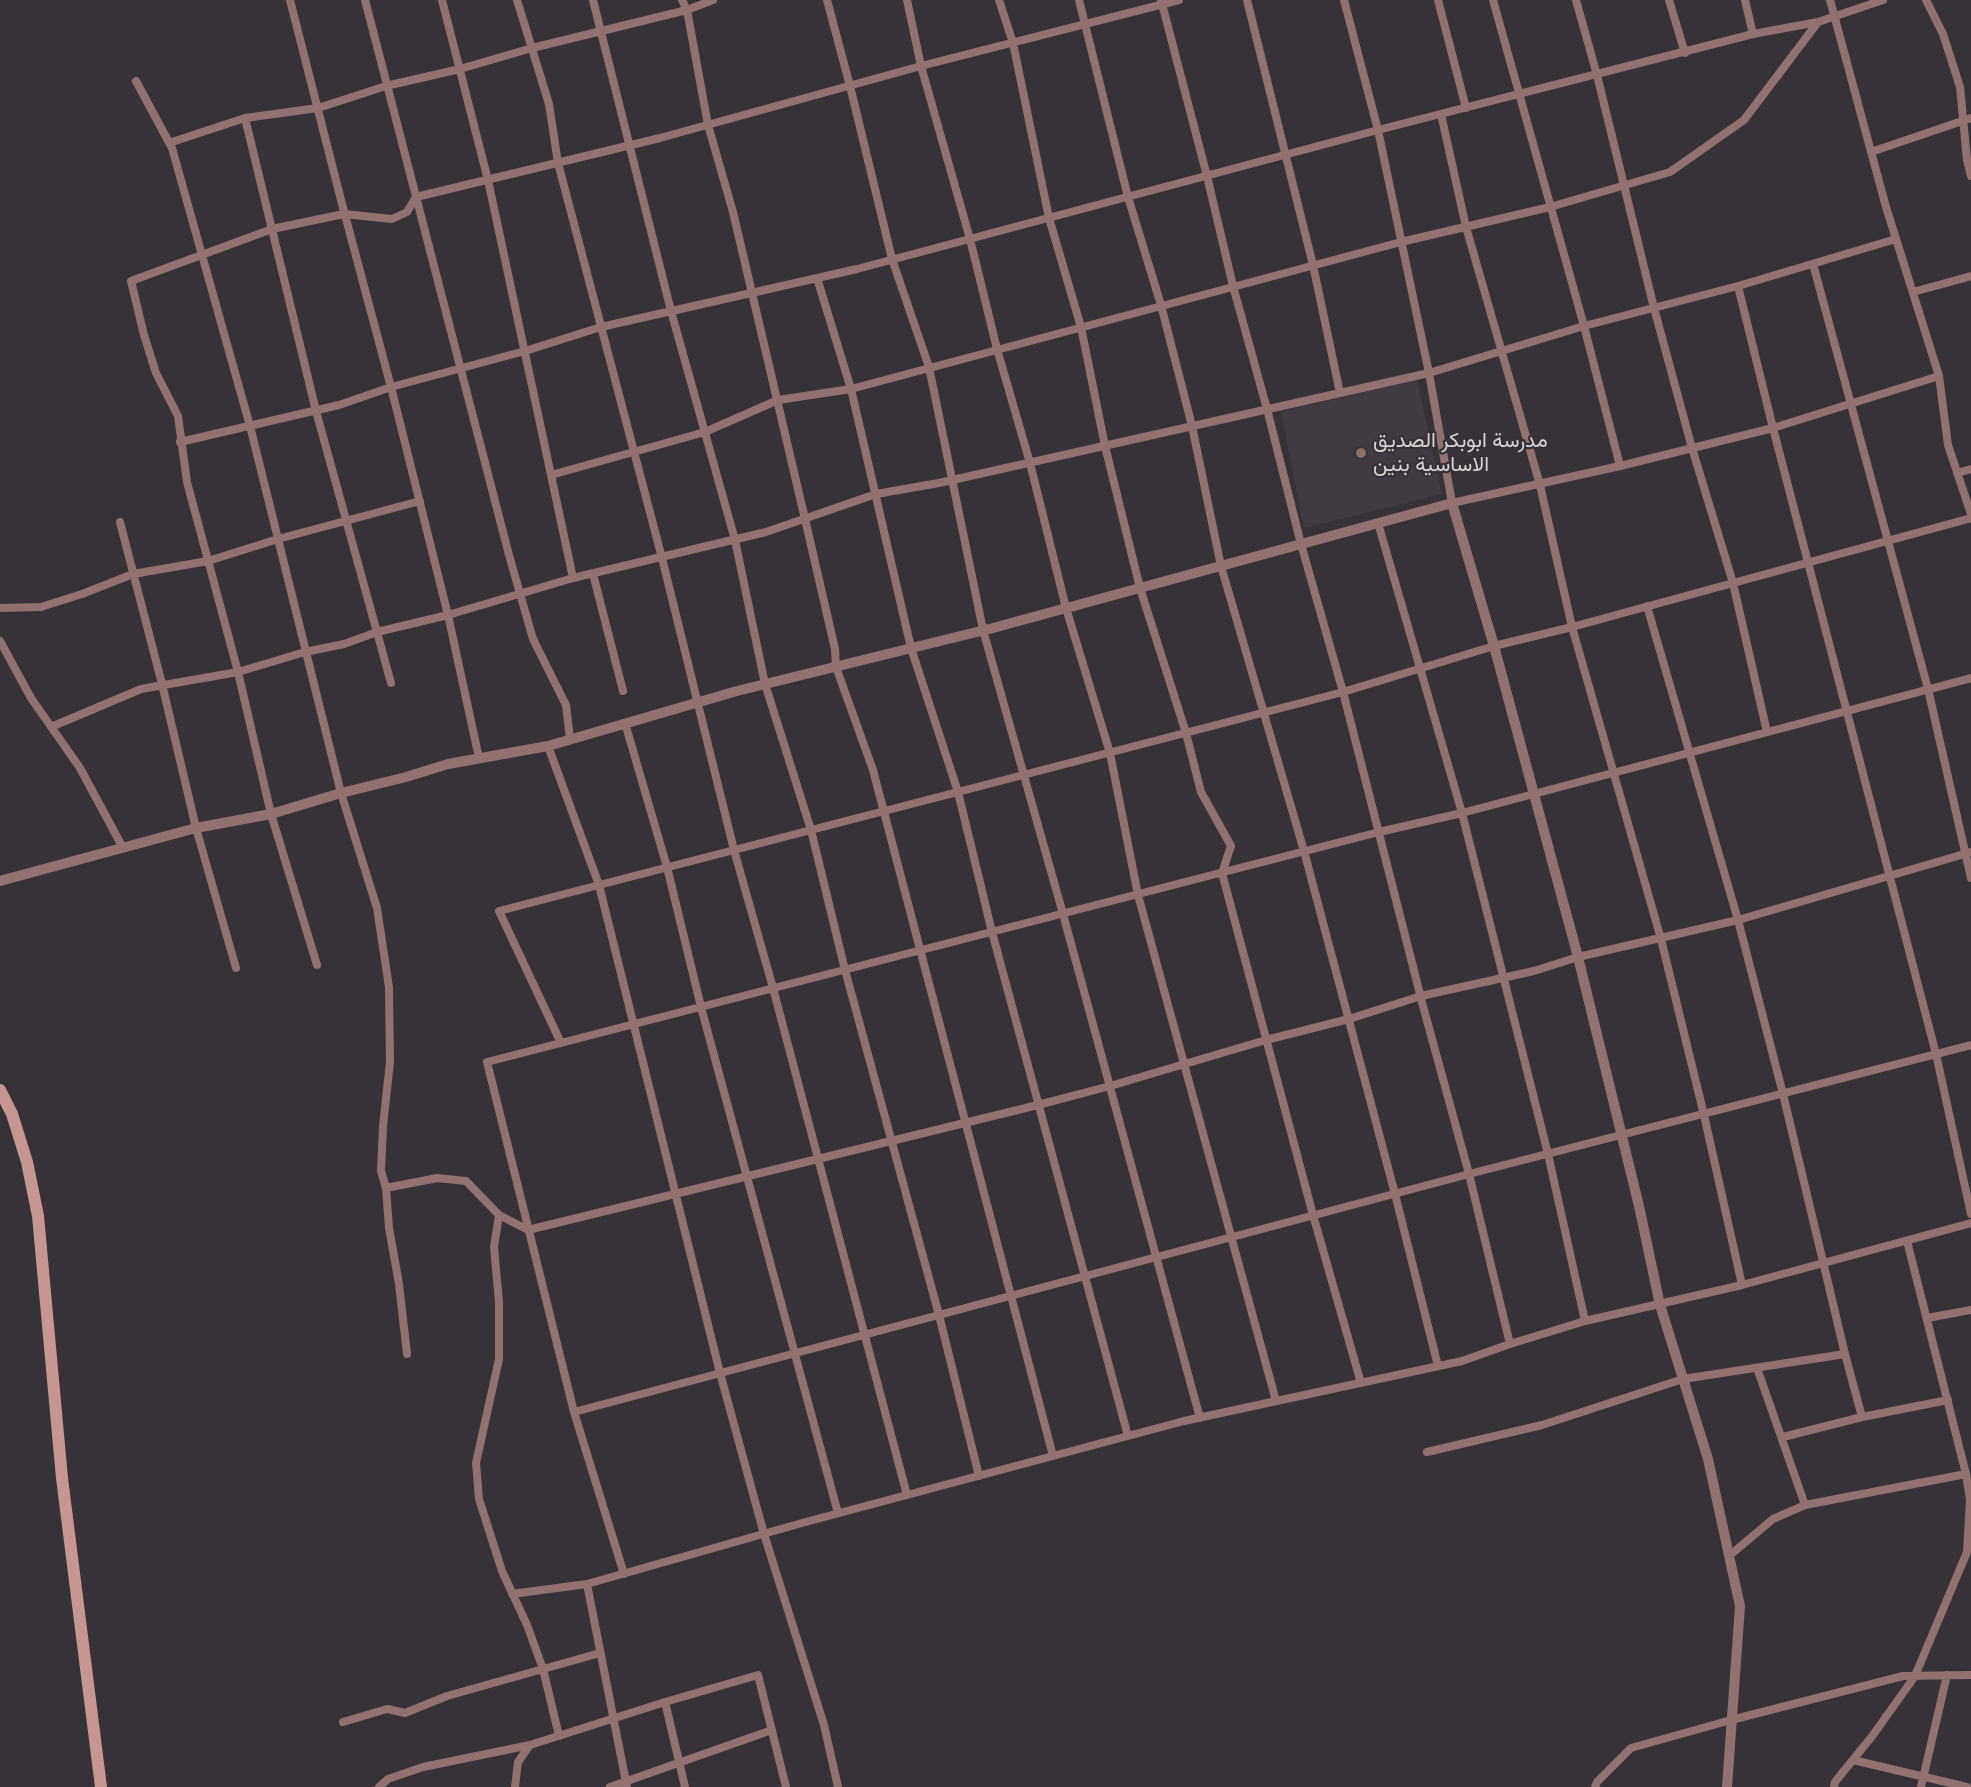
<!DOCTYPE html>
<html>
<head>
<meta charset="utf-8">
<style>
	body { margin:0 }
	canvas { display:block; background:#363237 }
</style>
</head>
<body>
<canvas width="1971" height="1787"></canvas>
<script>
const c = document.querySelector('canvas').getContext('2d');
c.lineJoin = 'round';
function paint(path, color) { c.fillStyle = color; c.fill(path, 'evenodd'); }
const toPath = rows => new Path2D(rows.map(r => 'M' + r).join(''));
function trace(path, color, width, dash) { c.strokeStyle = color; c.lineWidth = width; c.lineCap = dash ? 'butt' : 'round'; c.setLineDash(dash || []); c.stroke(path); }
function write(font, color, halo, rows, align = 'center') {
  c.font = font + ' "Open Sans",Vazirmatn,sans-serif'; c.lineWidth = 4.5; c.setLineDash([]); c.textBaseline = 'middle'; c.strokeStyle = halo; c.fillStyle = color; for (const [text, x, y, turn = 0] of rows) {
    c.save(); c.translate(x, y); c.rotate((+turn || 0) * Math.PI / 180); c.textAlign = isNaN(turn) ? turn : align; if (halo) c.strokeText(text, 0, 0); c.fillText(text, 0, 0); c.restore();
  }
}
const built = toPath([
	[1417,380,1442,494,1304,528,1281,412]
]);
const minor = toPath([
	[290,0,341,200,391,387,448,615,479,758],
	[365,0,509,555,533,639,566,705,570,739],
	[442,0,488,180,573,578],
	[517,0,549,104,558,163,662,558,734,850,773,988,907,1495],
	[593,0,671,311,735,540,765,684,811,830,845,970,939,1315,979,1476],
	[682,0,687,10,708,125,733,212,805,519,835,649,836,667,873,770,1053,1456],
	[827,0,850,86,892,259,929,367,983,630,1063,914,1200,1418],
	[907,0,921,66,970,239,997,349,1030,463,1066,608,1110,753,1138,895,1276,1401],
	[999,0,1013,43,1049,218,1081,327,1105,446,1140,588,1186,733,1201,792,1231,846,1222,873,1313,1215,1361,1383],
	[1079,0,1128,197,1161,305,1192,426,1221,566,1304,851,1395,1194,1438,1366],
	[1161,0,1207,176,1233,286,1267,409,1301,544,1343,692,1423,1006,1469,1174,1510,1344],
	[1247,0,1313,265,1340,393],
	[1344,0,1378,130,1429,373,1452,503,1620,466,1773,428,1939,376],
	[1438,0,1466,108],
	[1493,0,1584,326,1620,466],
	[1576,0,1597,75,1654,308,1692,448,1733,583,1767,732],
	[1669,0,1685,53],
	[1745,0,1753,34],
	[1830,0,1886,207,1939,376,1948,445,1971,514],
	[1926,0,1943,34,1960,87,1967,160,1971,176],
	[136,81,172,148,250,426,341,793,377,908,389,987,390,1062,383,1126,381,1171,386,1188,389,1228,399,1284,407,1354],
	[1441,114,1466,227,1540,485,1572,627,1661,939,1704,1115,1742,1285],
	[245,118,316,411,391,683],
	[169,143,245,118,318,108,386,86,460,69,532,48,687,10,713,0],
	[1871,152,1971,118],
	[1813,264,1928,689,1971,878],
	[817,278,851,389,911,648,958,792,992,932,1128,1436],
	[1738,286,1773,428,1936,1054,1971,1214],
	[1913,292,1971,276],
	[180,442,339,405,391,387,525,351,601,327,857,269,1378,130,1753,34,1818,22,1883,0],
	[1957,473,1971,469],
	[551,475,705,432,778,400,851,389,1401,242,1550,207,1670,172,1744,120,1818,22],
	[120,522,162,684,196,828,236,968],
	[1378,523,1462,813,1548,1154,1585,1321],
	[593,574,623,691],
	[1647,606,1738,920,1783,1094,1845,1354,1862,1417],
	[0,608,41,607,82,594,133,574,208,561,278,539,420,501],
	[0,641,31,698,80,768,123,848],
	[625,723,667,867,701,1007,838,1513],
	[51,727,141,689,238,672,305,652,344,644,377,632,448,615,573,578,766,532,876,494,939,483,1429,373,1584,326,1738,286,1896,239],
	[548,746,599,885,720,1373,764,1534,824,1725,838,1787],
	[317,965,271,814,238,672,187,482,178,416,156,373,144,335,131,281,272,229,344,214,392,219,407,212,416,197,660,138,921,66,1179,0],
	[561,1043,499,911,1343,692,1494,646,1572,627,1971,518],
	[386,1188,437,1178,466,1181,499,1215,528,1230,1038,1105,1110,1086,1266,1040,1349,1019,1421,996,1534,971,1578,957,1738,920,1971,852],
	[499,1215,494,1247,499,1302,499,1359,476,1463,479,1499,502,1571,527,1625,543,1669,559,1736],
	[1927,1318,1971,1310],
	[1757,1368,1805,1505],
	[574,1412,487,1062,1379,832,1462,813,1971,678],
	[1783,1437,1862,1417,1948,1400],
	[1427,1452,1542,1425,1683,1379,1845,1354],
	[1729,1556,1773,1519,1805,1505,1966,1474],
	[624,1574,574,1412,1469,1174,1971,1045],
	[512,1594,587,1584],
	[665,1702,758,1675,786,1787],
	[343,1722,387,1709,405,1713,447,1696,600,1653],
	[1853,1760,1967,1787],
	[379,1787,388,1779,423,1767,530,1745],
	[515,1787,518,1762,530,1745,665,1702,685,1787],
	[610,1787,772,1730],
	[627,1787,587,1584,802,1523,1184,1421,1462,1361,1510,1344,1585,1321,1742,1285,1971,1223],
	[1595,1787,1597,1782,1631,1748,1731,1720,1903,1676,1971,1675],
	[1834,1787,1835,1782,1873,1735,1915,1676,1967,1552,1970,1500,1966,1474,1907,1241],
	[1921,1787,1947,1675]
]);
const tertiary = toPath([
	[0,881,196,828,271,814,341,793,406,777,448,764,548,746,737,691,993,628,1452,503,1494,646,1578,957,1639,1206,1660,1305,1708,1459,1740,1606,1727,1787]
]);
const secondary = toPath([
	[0,1090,12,1114,27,1162,38,1216,62,1478,101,1787]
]);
const markers = [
	[1361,453,6,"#8d6e63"]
];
const poiNames = [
	["مدرسة ابوبكر الصديق",1373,441],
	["الاساسية بنين",1373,465]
];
paint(built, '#423a43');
trace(minor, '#927271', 8);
trace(tertiary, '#927271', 10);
trace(secondary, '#c79592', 12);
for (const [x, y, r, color] of markers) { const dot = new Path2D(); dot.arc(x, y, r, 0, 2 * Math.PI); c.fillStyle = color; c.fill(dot); trace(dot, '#363237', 2); }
write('21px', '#d7d4d7', '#363237', poiNames, 'left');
</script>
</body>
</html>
